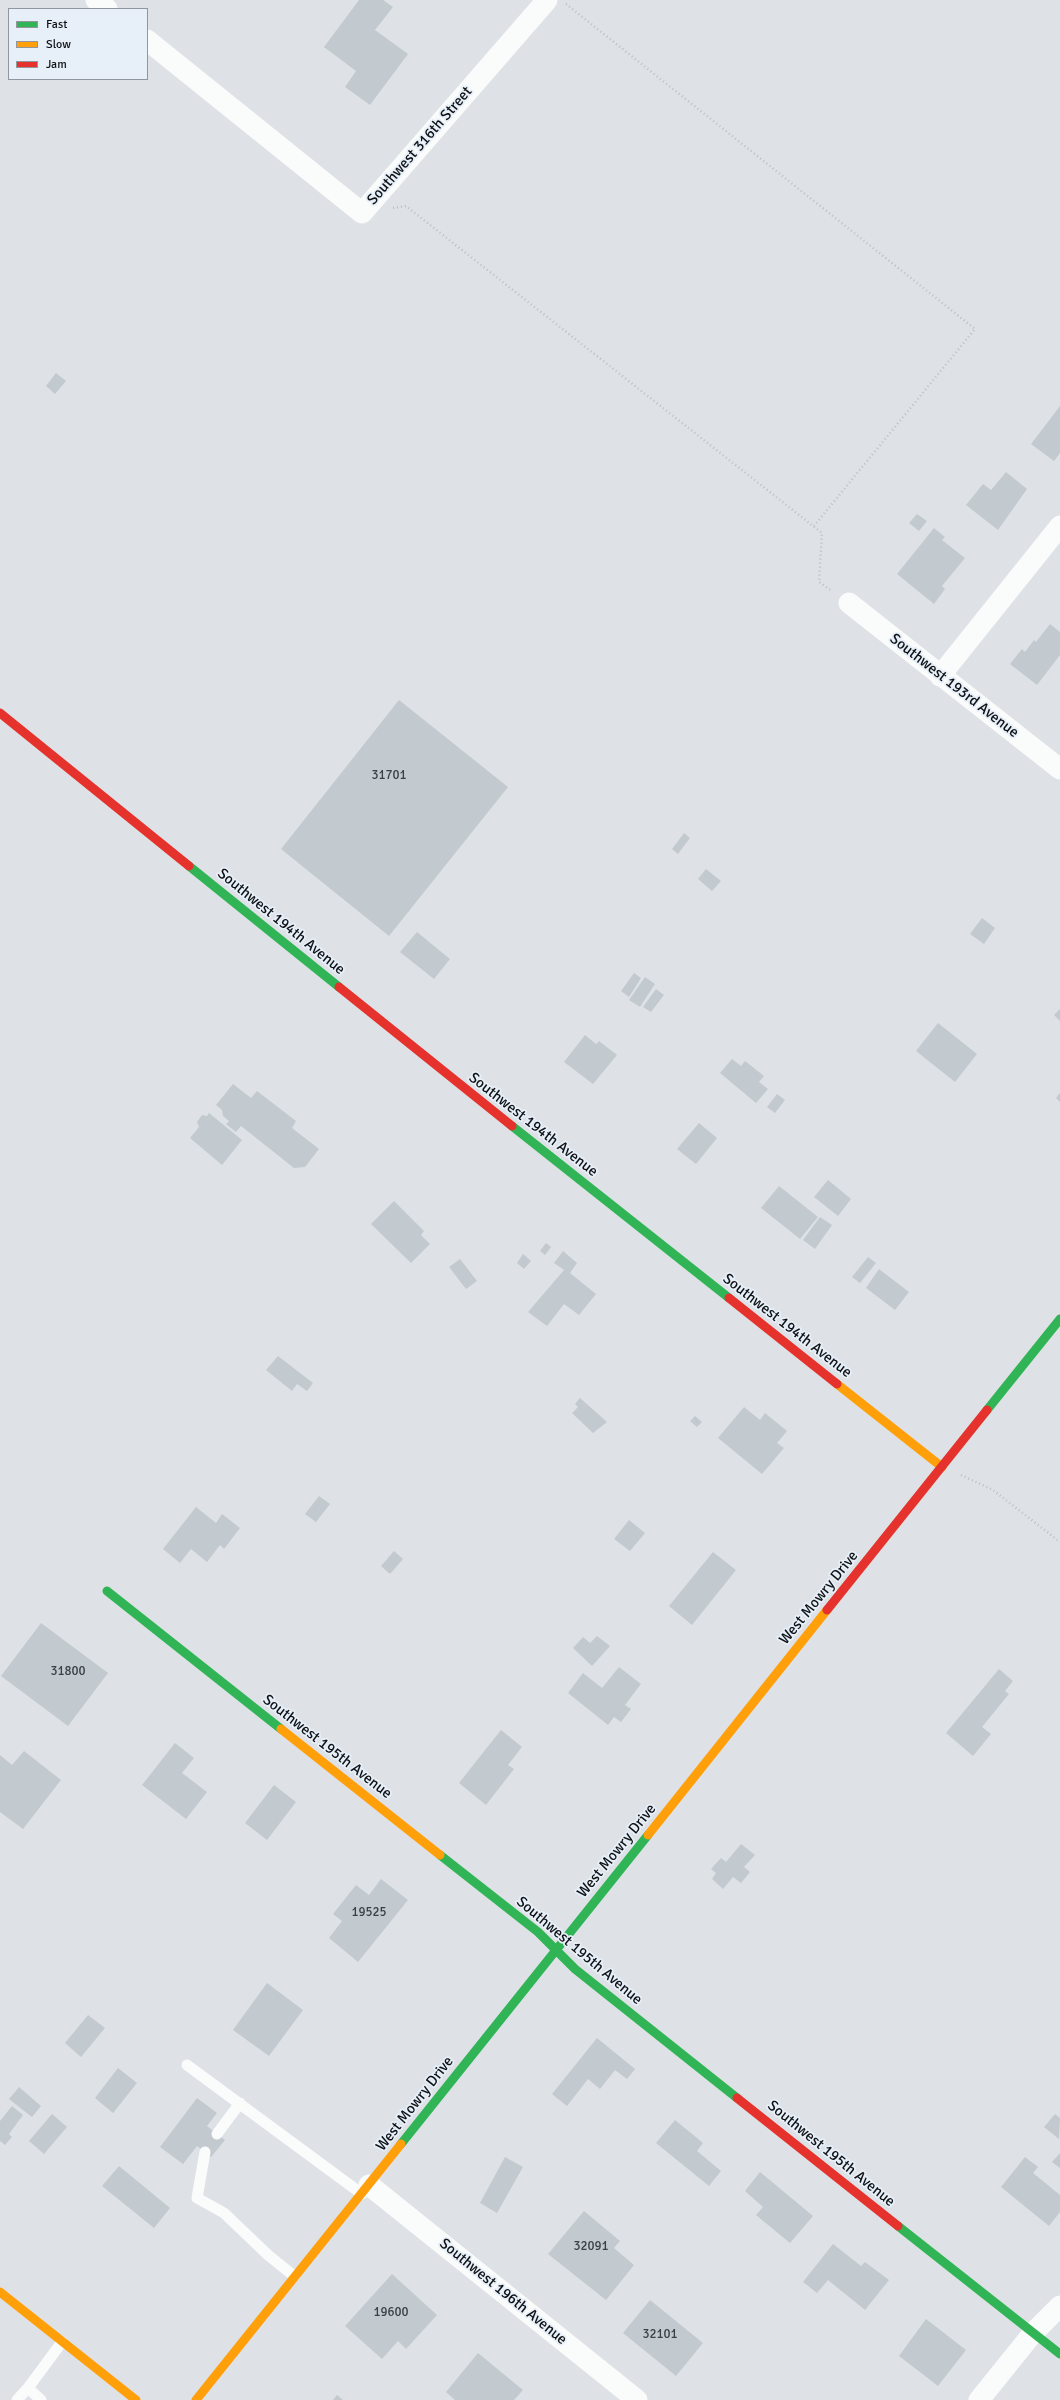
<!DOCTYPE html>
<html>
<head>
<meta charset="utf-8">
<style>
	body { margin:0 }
	#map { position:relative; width:1060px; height:2400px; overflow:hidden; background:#dee2e6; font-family:Signika,sans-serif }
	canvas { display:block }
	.legend { position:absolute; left:8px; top:8px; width:140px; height:72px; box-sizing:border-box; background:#e7eff8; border:1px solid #91979d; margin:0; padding:5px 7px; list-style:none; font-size:12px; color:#0f1215 }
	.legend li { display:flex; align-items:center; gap:8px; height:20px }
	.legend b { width:20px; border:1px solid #91979d }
</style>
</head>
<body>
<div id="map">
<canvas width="1060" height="2400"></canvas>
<ul class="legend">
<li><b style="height:5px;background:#30b455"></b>Fast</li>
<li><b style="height:5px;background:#ff9f0a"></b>Slow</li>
<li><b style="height:5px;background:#e5322d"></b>Jam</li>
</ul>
</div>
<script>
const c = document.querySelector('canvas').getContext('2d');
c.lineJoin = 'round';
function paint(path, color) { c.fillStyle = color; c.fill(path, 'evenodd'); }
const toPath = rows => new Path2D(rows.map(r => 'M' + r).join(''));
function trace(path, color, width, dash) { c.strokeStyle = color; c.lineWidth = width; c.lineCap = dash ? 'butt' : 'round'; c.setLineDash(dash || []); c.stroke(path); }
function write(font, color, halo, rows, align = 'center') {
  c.font = font + ' Signika,sans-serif'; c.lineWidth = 3.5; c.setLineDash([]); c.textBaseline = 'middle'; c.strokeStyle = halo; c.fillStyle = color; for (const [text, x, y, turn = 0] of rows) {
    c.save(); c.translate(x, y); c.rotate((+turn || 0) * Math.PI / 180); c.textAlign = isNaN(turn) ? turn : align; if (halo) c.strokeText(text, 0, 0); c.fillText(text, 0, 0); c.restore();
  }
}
const building = toPath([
	[359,0,383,0,393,7,375,30,408,54,370,105,345,87,356,71,324,47],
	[56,373,66,381,55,394,46,386],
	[1060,406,1060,453,1054,461,1031,444],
	[1006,472,1027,489,998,530,966,505,983,484,991,490],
	[917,514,927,521,919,531,909,523],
	[934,528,945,537,942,540,965,558,942,586,945,589,934,604,897,574],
	[1050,624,1060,632,1060,655,1037,685,1010,664,1022,649,1025,652,1034,640,1036,642],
	[399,700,508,787,389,936,281,849],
	[684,833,690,838,678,854,672,849],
	[706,869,721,881,712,891,698,879],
	[982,918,995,928,984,944,970,934],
	[417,932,450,959,434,979,400,952],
	[634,973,641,978,629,997,621,991],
	[645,977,655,984,640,1007,629,1000],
	[656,989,664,995,651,1012,643,1007],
	[1060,1009,1060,1021,1054,1015],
	[938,1023,977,1054,955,1082,916,1051],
	[585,1035,596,1044,599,1041,617,1055,593,1084,564,1062],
	[732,1059,741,1066,745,1061,764,1076,759,1082,768,1089,756,1103,720,1073],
	[233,1084,251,1098,257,1091,296,1121,292,1128,319,1149,305,1167,294,1168,241,1126,236,1132,226,1124,229,1121,223,1116,222,1110,216,1105],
	[1060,1093,1060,1102,1056,1098],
	[777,1094,785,1100,775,1113,767,1107],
	[209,1113,242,1140,222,1165,190,1138,199,1127,197,1122,202,1115,207,1116],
	[699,1123,717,1138,696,1164,677,1149],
	[828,1180,851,1199,838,1216,814,1197],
	[779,1186,818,1217,800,1239,761,1208],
	[394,1201,424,1231,421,1235,430,1244,411,1263,371,1224],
	[820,1217,832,1225,815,1249,803,1240],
	[546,1243,551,1247,545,1255,540,1251],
	[563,1251,577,1263,570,1273,596,1294,579,1315,564,1304,547,1326,528,1312,564,1270,554,1263],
	[523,1254,531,1261,524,1269,517,1263],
	[868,1257,876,1263,860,1283,852,1277],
	[460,1259,477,1281,466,1289,449,1267],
	[879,1269,909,1292,895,1310,866,1288],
	[278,1356,313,1383,307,1391,297,1384,292,1391,266,1370],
	[580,1398,607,1422,593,1433,572,1413,578,1407,575,1404],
	[744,1407,760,1420,765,1413,787,1431,777,1443,784,1448,762,1474,718,1438],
	[695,1416,702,1422,697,1427,690,1421],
	[319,1496,330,1504,316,1522,305,1514],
	[196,1507,216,1523,222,1514,240,1528,224,1549,220,1545,207,1562,191,1549,180,1563,163,1549],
	[629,1520,645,1533,630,1551,614,1539],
	[394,1551,403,1559,390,1574,381,1566],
	[713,1552,736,1570,692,1625,669,1606],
	[41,1623,108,1673,68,1726,1,1676],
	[597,1636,610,1646,592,1666,573,1648,583,1637,590,1643],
	[619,1667,641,1684,625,1705,631,1709,621,1722,614,1717,608,1725,568,1693,583,1673,602,1688],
	[999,1669,1013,1681,1005,1691,1009,1694,982,1727,991,1734,973,1756,946,1733],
	[501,1730,522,1747,508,1765,514,1769,486,1805,459,1783],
	[175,1743,194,1758,182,1773,207,1792,186,1819,142,1785],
	[24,1751,61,1780,23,1829,0,1812,0,1755,12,1765],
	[274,1785,296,1802,267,1840,245,1823],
	[741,1844,755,1855,744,1867,750,1872,741,1883,733,1877,723,1889,712,1879,716,1873,711,1869,721,1858,726,1862],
	[381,1879,408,1900,358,1962,329,1938,342,1921,333,1914,356,1885,369,1895],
	[267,1983,303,2010,269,2056,233,2030],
	[88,2015,105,2028,81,2057,65,2043],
	[597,2038,635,2069,627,2079,615,2070,600,2089,588,2079,567,2106,552,2094],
	[118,2068,137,2083,113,2113,95,2098],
	[19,2087,41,2106,32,2117,9,2099],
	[197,2098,217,2113,207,2126,225,2140,211,2157,197,2146,183,2164,160,2147],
	[12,2106,23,2115,9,2134,12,2137,5,2145,0,2141,0,2121],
	[52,2114,67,2127,44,2154,29,2141],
	[1055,2114,1060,2118,1059,2139,1044,2127],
	[675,2120,703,2143,697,2151,721,2171,709,2186,656,2143],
	[1060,2153,1060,2168,1052,2162],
	[505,2157,523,2167,497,2213,480,2203],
	[1025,2157,1038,2167,1033,2173,1060,2195,1060,2212,1049,2226,1001,2187],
	[119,2166,170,2208,154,2228,102,2186],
	[760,2172,813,2216,790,2243,756,2215,763,2207,745,2191],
	[584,2211,620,2241,614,2248,634,2265,606,2300,548,2254],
	[833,2244,861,2266,865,2262,889,2280,865,2310,828,2280,817,2293,803,2282],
	[392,2274,437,2315,406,2349,398,2341,382,2359,345,2326],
	[650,2300,703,2343,676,2376,623,2333],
	[926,2319,966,2350,938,2386,899,2356],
	[478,2353,523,2390,514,2400,455,2400,446,2392],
	[337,2395,343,2400,333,2400]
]);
const path = toPath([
	[566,4,975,329,814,526],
	[393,208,406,206,822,533,819,582,832,591],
	[961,1475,993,1490,1060,1542]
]);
const lane = toPath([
	[187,2065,362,2194],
	[217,2134,240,2103],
	[205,2152,197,2198,224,2213,268,2255,294,2276],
	[17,2400,28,2388],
	[41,2400,28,2388,62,2342]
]);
const street = toPath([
	[96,0,107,9],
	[147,40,362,213,547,0],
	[849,603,1060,769],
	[940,676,1060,526],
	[369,2185,637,2400],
	[979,2400,1033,2333,1060,2306]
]);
const fast = toPath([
	[189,866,339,987],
	[512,1126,729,1298],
	[987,1410,1060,1319],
	[107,1591,281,1729],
	[440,1855,538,1932,575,1969,737,2098],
	[401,2144,648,1835],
	[898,2226,1060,2354]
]);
const slow = toPath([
	[837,1384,942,1467],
	[281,1729,440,1855],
	[648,1835,827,1610],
	[0,2292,136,2400],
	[196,2400,401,2144]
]);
const jam = toPath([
	[0,713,189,866],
	[339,987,512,1126],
	[729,1298,837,1384],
	[827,1610,987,1410],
	[737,2098,898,2226]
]);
const numberNames = [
	["31701",389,776],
	["31800",68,1672],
	["19525",369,1913],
	["32091",591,2247],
	["19600",391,2313],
	["32101",660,2335]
];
const streetNames = [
	["Southwest 316th Street",420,146,-49],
	["Southwest 193rd Avenue",954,686,38],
	["Southwest 194th Avenue",281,922,39],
	["Southwest 194th Avenue",533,1125,38],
	["Southwest 194th Avenue",787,1326,38],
	["West Mowry Drive",819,1598,-51],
	["Southwest 195th Avenue",327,1747,38],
	["West Mowry Drive",617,1851,-51],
	["Southwest 195th Avenue",579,1951,40],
	["West Mowry Drive",415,2104,-52],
	["Southwest 195th Avenue",831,2154,39],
	["Southwest 196th Avenue",503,2292,39]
];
paint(building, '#c2c9cf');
trace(path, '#bfbfc1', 2.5, [1, 3]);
trace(lane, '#fafbfb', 11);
trace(street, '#fafbfb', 21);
trace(fast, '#30b455', 9);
trace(slow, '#ff9f0a', 9);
trace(jam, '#e5322d', 9);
write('13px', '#3c4044', null, numberNames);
write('15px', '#0f1215', '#e7eff8', streetNames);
</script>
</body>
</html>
